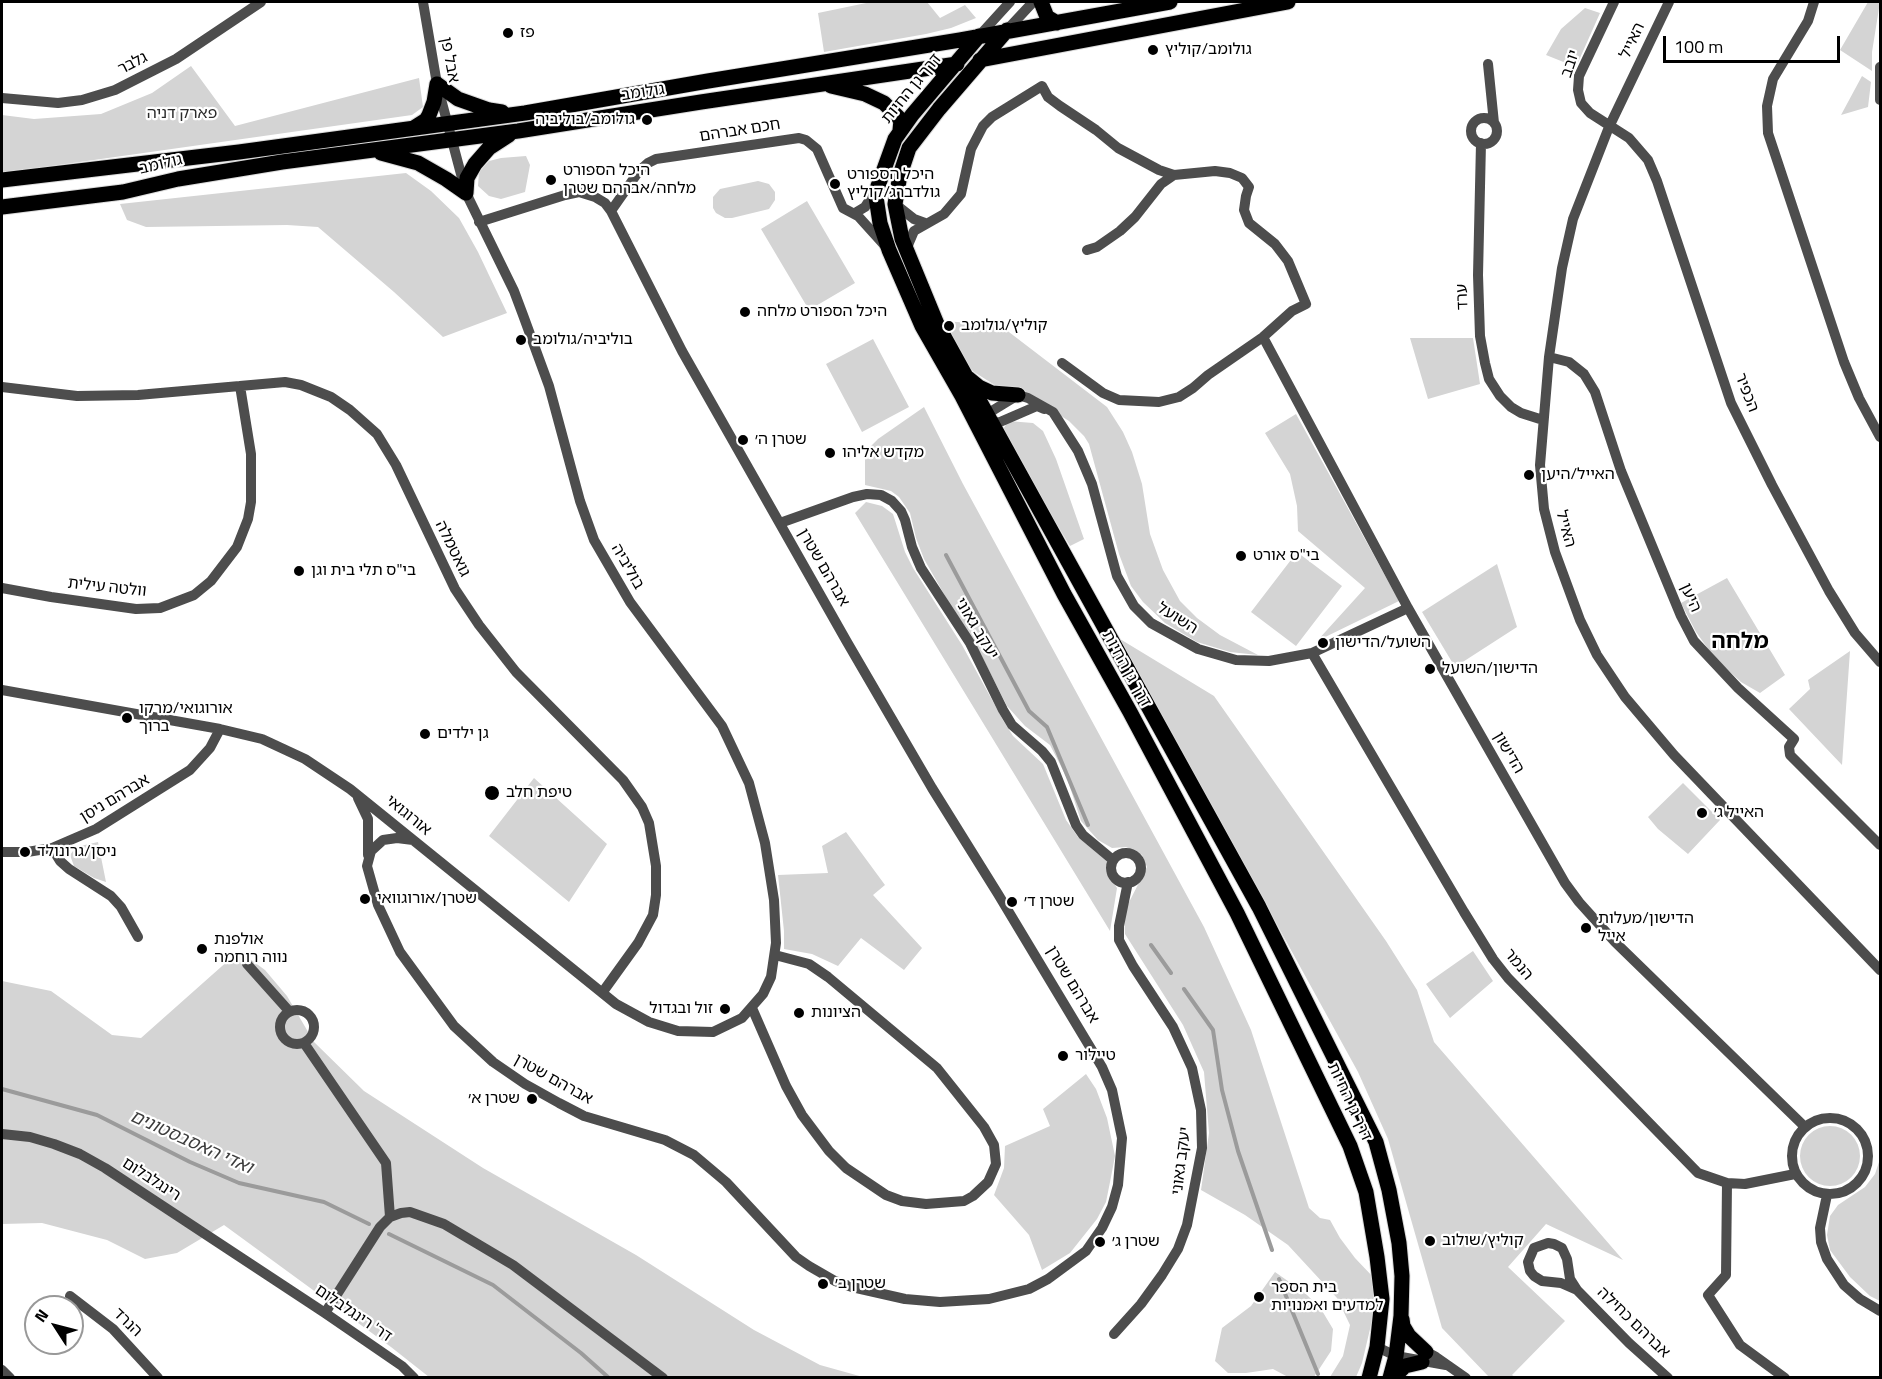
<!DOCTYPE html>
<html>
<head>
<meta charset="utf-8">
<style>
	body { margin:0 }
	#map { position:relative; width:1882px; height:1379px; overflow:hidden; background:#fff; font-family:"Titillium Web",sans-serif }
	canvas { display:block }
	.frame { position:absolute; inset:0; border:3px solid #000; pointer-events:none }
	.north { position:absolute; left:24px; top:1295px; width:60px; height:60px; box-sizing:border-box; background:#fff; border:2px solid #999; border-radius:50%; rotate:306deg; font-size:16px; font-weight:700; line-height:24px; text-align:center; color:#000 }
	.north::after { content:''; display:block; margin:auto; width:21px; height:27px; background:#000; clip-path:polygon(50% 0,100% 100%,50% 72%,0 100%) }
	.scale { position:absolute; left:1663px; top:36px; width:177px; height:27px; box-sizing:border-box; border:3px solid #000; border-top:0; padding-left:8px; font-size:18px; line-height:21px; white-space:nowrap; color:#000; -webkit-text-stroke:4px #fff; paint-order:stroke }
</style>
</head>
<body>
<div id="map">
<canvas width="1882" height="1379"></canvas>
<div class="frame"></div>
<div class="north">N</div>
<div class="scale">100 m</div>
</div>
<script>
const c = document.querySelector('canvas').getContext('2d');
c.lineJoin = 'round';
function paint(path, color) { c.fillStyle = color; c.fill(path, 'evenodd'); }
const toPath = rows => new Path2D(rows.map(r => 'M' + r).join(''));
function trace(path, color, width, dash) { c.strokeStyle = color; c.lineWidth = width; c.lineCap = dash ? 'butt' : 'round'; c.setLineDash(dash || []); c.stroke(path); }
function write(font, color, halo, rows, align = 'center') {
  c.font = font + ' "Titillium Web","Noto Sans Hebrew",sans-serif'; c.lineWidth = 4.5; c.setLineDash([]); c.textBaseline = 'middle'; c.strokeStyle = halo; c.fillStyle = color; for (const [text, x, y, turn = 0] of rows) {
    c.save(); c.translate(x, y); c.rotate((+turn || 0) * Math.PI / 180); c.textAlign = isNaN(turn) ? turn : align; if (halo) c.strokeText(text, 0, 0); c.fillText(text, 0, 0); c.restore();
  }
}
const green = toPath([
	[871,2,927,2,940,18,965,5,976,18,951,28,926,34,824,52,818,13],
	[1868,2,1880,2,1872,52,1872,71,1840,50],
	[1585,8,1600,13,1576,67,1546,55,1561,29],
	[191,66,235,126,419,78,423,107,412,115,2,173,2,115,34,119,101,114,152,93],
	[1862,76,1871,82,1868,107,1841,115],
	[526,156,530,165,525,192,501,199,489,196,478,186,479,172,489,161,501,158],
	[406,173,431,191,459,218,478,252,507,313,443,337,394,292,318,227,287,225,146,227,127,220,120,204],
	[758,181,769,184,775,192,775,200,769,209,732,218,725,218,716,213,713,208,713,197,720,189],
	[807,201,855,283,809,310,761,229],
	[942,321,987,324,1005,329,1107,407,1123,432,1132,452,1142,484,1150,534,1163,570,1180,601,1197,618,1220,635,1258,655,1230,652,1197,642,1165,623,1143,602,1131,586,1119,554,1089,444,1084,436,1069,421,1058,414,1001,389,974,372,960,359],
	[1410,338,1473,338,1480,384,1428,399],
	[873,339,909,407,862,432,826,364],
	[924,407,963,484,1204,927,1251,1030,1309,1208,1320,1218,1330,1220,1340,1238,1355,1258,1374,1278,1375,1308,1362,1363,1356,1377,1330,1377,1343,1356,1350,1325,1337,1298,1288,1245,1245,1215,1201,1190,1209,1133,1204,1072,1183,1025,1125,934,1124,912,1147,867,1142,855,1126,847,1112,848,1098,840,1081,821,1067,778,1050,745,1025,726,1007,706,980,653,948,601,924,559,916,538,910,513,899,497,891,491,865,485,865,452,878,439],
	[1296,414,1399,601,1317,641,1365,588,1298,531,1297,506,1290,474,1265,433],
	[1008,421,1033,423,1043,431,1056,459,1084,539,1070,546,1001,433],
	[866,502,882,506,893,514,905,552,913,568,962,645,1003,720,1013,736,1043,764,1066,820,1078,837,1107,861,1106,872,1117,888,1110,931,855,513],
	[1297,552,1342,586,1296,646,1251,612],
	[1497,564,1517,627,1455,667,1422,612],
	[1727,578,1785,675,1760,693,1741,682,1714,657,1696,632,1681,603],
	[1120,639,1214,696,1386,941,1417,990,1434,1042,1623,1260,1546,1224,1508,1267,1565,1321,1512,1375,1515,1377,1489,1377,1442,1328,1388,1139,1358,1072],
	[1850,651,1842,765,1789,709,1810,689,1808,680],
	[534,778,607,844,569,902,489,836],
	[1683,783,1720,820,1688,854,1658,829,1648,817],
	[846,832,885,885,873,895,922,948,904,970,861,938,838,966,812,954,784,949,784,931,778,875,828,873,822,846],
	[98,842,106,882,94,878,74,866,70,855,76,847],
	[239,951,265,970,287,996,314,1042,364,1091,483,1168,636,1255,754,1330,820,1365,863,1377,429,1377,391,1347,224,1225,177,1253,145,1259,107,1240,42,1223,2,1224,2,981,51,991,112,1035,141,1038],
	[1473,951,1493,981,1450,1018,1426,984],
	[1086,1074,1096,1089,1107,1118,1115,1156,1111,1177,1106,1202,1097,1219,1070,1253,1042,1270,1029,1235,994,1195,1004,1168,1005,1146,1050,1126,1043,1109],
	'1800 1156a30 30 0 1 1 60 0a30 30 0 1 1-60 0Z',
	[1880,1159,1880,1301,1870,1296,1850,1277,1830,1250,1827,1235,1830,1216,1838,1205,1865,1187,1875,1174],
	[1275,1272,1305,1293,1321,1309,1333,1329,1331,1351,1314,1377,1288,1377,1273,1369,1246,1373,1228,1373,1215,1361,1222,1328,1251,1306]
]);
const stream = toPath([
	[946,555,1029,711,1047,727,1088,825],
	[1151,945,1171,973],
	[1184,989,1213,1030,1222,1090,1238,1151,1272,1250],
	[2,1089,97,1115,190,1162,239,1183,324,1202,369,1224],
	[389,1234,493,1285,581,1353,609,1378],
	[1279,1279,1318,1374]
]);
const minor = toPath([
	[1614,2,1579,76,1578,90,1581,103,1590,113,1629,138,1648,160,1657,181,1731,403,1772,485,1829,591,1855,633,1880,662],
	[1669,2,1609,127,1573,219,1562,268,1549,357,1540,465,1544,509,1555,552,1580,620,1597,655,1625,697,1674,755,1880,970],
	[1814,2,1808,21,1773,79,1767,106,1768,133,1844,362,1859,398,1880,437],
	[1007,30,1033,2],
	[979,36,1010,2],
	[1488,64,1494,123],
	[1880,67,1880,100],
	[2,98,58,103,82,100,115,90,176,59,261,2],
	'1471 131a13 13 0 1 1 26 0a13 13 0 1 1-26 0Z',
	[1481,143,1478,275,1480,336,1485,363,1489,379,1500,396,1511,407,1521,413,1543,420],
	[895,204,914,219,925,223],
	[611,211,639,171,648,163,656,159,799,138,806,140,817,149,843,208,858,216,886,247],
	[855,213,865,207,876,190],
	[908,253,908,245,914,231,944,214,961,194,971,149,983,126,992,117,1042,86,1048,97,1060,106,1096,130,1118,148,1159,170,1174,175],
	[1263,337,1408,608,1565,883,1579,902,1615,942,1805,1127],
	[1549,357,1569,362,1584,374,1595,392,1621,471,1681,616,1694,641,1738,688,1794,739,1789,747,1790,755,1880,845],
	[1062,363,1103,393,1119,400,1159,402,1179,397,1193,388,1208,375,1263,337,1292,311,1306,304,1288,261,1275,244,1249,223,1244,210,1246,196,1249,187,1242,178,1230,173,1215,171,1174,175,1161,184,1135,217,1120,231,1097,247,1087,250],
	[2,387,77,396,138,395,285,382,301,385,331,397,350,410,377,434,396,465,455,589,479,625,516,672,623,780,642,807,649,823,656,866,656,895,653,915,638,943,602,993],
	[982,417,1018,395,1028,398,1053,412,1078,451,1092,484,1117,576,1134,606,1151,623,1198,649,1236,660,1269,661,1312,653,1408,608],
	[986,423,1000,422,1037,406,1044,409],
	[780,523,853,497,867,494,881,495,892,501,901,511,905,520,912,547,921,568,970,643,1003,710,1012,725,1042,751,1051,762,1076,825,1083,835,1113,860],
	[2,588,51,597,136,609,160,608,194,595,211,581,237,547,248,519,251,502,251,454,240,386],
	[1312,653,1464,912,1493,959,1508,978,1698,1173,1727,1183,1745,1184,1795,1174],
	[2,690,220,729,262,739,305,759,350,789,616,1004,649,1022,678,1031,713,1032,742,1018,763,994,771,977,776,943,774,900,765,843,749,783,722,726,630,602,594,540,580,501,549,386,523,315,514,291,466,193,437,84,423,2],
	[358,798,368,819,368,855],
	[413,840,397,838,383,840,371,851,367,866,378,905,400,952,454,1026,493,1062,525,1084,559,1103,584,1116,665,1140,694,1155,726,1182,796,1257,809,1266,835,1281,852,1287,905,1299,940,1302,989,1299,1029,1289,1048,1279,1086,1251,1102,1228,1112,1207,1118,1185,1122,1138,1112,1090,1102,1067,998,894,932,788,847,642,682,351,611,211,605,203,595,197,579,192,565,195,479,222],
	[52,848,60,861,69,869,111,896,121,907,138,937],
	[2,852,27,852,52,848,96,829,190,770,210,748,220,729],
	'1111 868a15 15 0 1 1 30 0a15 15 0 1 1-30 0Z',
	[247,964,289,1011],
	[752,1008,786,1086,802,1115,829,1151,846,1168,886,1195,902,1201,926,1204,964,1201,973,1196,988,1182,996,1164,994,1145,984,1127,937,1068,828,977,809,964,775,955],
	'280 1027a17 17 0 1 1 34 0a17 17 0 1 1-34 0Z',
	[304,1043,386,1163,390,1217],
	'1792 1156a38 38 0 1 1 76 0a38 38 0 1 1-76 0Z',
	[2,1134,30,1137,54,1144,80,1154,105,1168,325,1313,402,1366,414,1378],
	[1727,1183,1726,1275,1708,1295,1740,1345,1785,1378],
	[1827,1195,1820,1228,1821,1242,1827,1259,1844,1285,1860,1299,1880,1311],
	[1577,1290,1561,1283,1542,1281,1534,1276,1530,1271,1528,1262,1534,1248,1548,1243,1554,1244,1562,1248,1567,1259,1570,1279,1577,1290,1629,1343,1668,1378],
	[70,1296,113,1329,158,1378],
	[325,1313,380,1227,390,1217,401,1213,410,1212,444,1224,513,1265,663,1378],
	[1114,1334,1141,1304,1162,1275,1178,1249,1187,1225,1202,1148,1201,1110,1192,1068,1173,1027,1133,966,1119,940,1119,926,1128,882],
	[1377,1347,1396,1356,1446,1365],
	[1421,1349,1436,1357,1466,1378],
	[2,1370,10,1378]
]);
const major = toPath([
	[1041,2,1047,17,1057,23],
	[1007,30,939,109,909,148,900,175,895,204,902,239,937,324,1259,907,1376,1142,1389,1190,1399,1243,1402,1276,1401,1316,1396,1356,1390,1378],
	[979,36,912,115,895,139,878,186,876,197,880,223,889,250,922,326,962,396,1064,594,1130,712,1237,913,1350,1146,1366,1192,1377,1257,1382,1299,1377,1347,1369,1378],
	[980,60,1288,2],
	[437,84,458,99,489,110,502,112],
	[831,86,865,94,884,103,901,120,900,130],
	[415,127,426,120,429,115,434,102,437,84],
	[381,153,418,163,446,179,466,193],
	[2,180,239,152,525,113,708,81,960,40,1170,2],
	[466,193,467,178,475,164,489,148,509,135],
	[2,207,123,192,178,179,282,162,518,131,701,102,957,64],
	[968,378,979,387,992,393,1018,395],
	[1402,1319,1403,1326,1409,1336,1426,1352],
	[1393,1378,1405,1366,1422,1362]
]);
const markers = [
	[508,33,6,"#000"],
	[1153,50,6,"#000"],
	[647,120,6,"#000"],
	[551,180,6,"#000"],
	[835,184,6,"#000"],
	[745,312,6,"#000"],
	[949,326,6,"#000"],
	[521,340,6,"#000"],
	[743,440,6,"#000"],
	[830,453,6,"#000"],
	[1529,475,6,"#000"],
	[1241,556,6,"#000"],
	[299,571,6,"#000"],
	[1323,643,6,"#000"],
	[1430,669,6,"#000"],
	[127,718,6,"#000"],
	[425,734,6,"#000"],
	[492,793,8,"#000"],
	[1702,813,6,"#000"],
	[25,852,6,"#000"],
	[365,899,6,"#000"],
	[1012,902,6,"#000"],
	[1586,928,6,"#000"],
	[202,949,6,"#000"],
	[725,1009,6,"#000"],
	[799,1013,6,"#000"],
	[1063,1056,6,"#000"],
	[532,1099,6,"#000"],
	[1430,1241,6,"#000"],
	[1100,1242,6,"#000"],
	[823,1284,6,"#000"],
	[1259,1297,6,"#000"]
];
const poiNames = [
	["פז",520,33],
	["גולומב/קוליץ",1165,50],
	["גולומב/בוליביה",635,120,"right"],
	["היכל הספורט",563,171],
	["מלחה/אברהם שטרן",563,189],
	["היכל הספורט",847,175],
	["גולדברג/קוליץ",847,193],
	["היכל הספורט מלחה",757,312],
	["קוליץ/גולומב",961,326],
	["בוליביה/גולומב",533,340],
	["שטרן ה׳",755,440],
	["מקדש אליהו",842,453],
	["האייל/היען",1541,475],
	["בי\"ס אורט",1253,556],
	["בי\"ס תלי בית וגן",311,571],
	["השועל/הדישון",1335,643],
	["הדישון/השועל",1442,669],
	["אורוגואי/מרקו",139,709],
	["ברוך",139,727],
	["גן ילדים",437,734],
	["טיפת חלב",506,793],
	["האייל ג׳",1714,813],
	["ניסן/גרונולד",37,852],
	["שטרן/אורוגוואי",377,899],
	["שטרן ד׳",1024,902],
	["הדישון/מעלות",1598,919],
	["אייל",1598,937],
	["אולפנת",214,940],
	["נווה רוחמה",214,958],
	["זול ובגדול",713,1009,"right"],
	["הציונות",811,1013],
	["טיילור",1075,1056],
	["שטרן א׳",520,1099,"right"],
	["קוליץ/שולוב",1442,1241],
	["שטרן ג׳",1112,1242],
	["שטרן ב׳",835,1284],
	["בית הספר",1271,1288],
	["למדעים ואמנויות",1271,1306]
];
const streetNames = [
	["האייל",1633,41,-65],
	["אבל פן",449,60,79],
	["גלבר",133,64,-27],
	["יובב",1571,64,-71],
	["דרך גן החיות",912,89,-51],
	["גולומב",643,93,-9],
	["חכם אברהם",740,131,-9],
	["גולומב",161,165,-13],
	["ערד",1463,297,-92],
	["הכפיר",1746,393,69],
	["האייל",1565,529,75],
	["גואטמלה",452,549,64],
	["בוליביה",627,567,60],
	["אברהם שטרן",823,568,60],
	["וולטה עילית",107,588,6],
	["היען",1690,598,66],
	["השועל",1177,619,32],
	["יעקב גאוני",976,629,59],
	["דרך גן החיות",1126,669,61],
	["הדישון",1508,753,60],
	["אברהם ניסן",115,799,-31],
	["אורוגואי",408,816,39],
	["הנמר",1518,965,50],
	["אברהם שטרן",1072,985,59],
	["אברהם שטרן",553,1080,29],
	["דרך גן החיות",1349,1102,65],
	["יעקב גאוני",1182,1161,-83],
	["רינגלבלום",151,1180,33],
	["דר' רינגלבלום",353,1314,34],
	["הנרד",127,1323,44],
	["אברהם כחילה",1633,1323,44]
];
const parkNames = [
	["פארק דניה",182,114]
];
const waterNames = [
	["ואדי האסבסטונים",191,1143,24]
];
const districtNames = [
	["מלחה",1740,643]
];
paint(green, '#d4d4d4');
trace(stream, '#9b9b9b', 4);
trace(major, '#dbdbdb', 17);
trace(minor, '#4d4d4d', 10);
trace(major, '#000', 15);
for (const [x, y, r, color] of markers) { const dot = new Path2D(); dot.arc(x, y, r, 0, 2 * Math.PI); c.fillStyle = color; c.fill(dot); trace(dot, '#fff', 2); }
write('16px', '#000', '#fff', poiNames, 'left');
write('16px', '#000', '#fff', streetNames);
write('16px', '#2b2b2b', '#fff', parkNames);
write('italic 18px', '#3c3c3c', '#fff', waterNames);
write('bold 22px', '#000', '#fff', districtNames);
</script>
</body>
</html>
